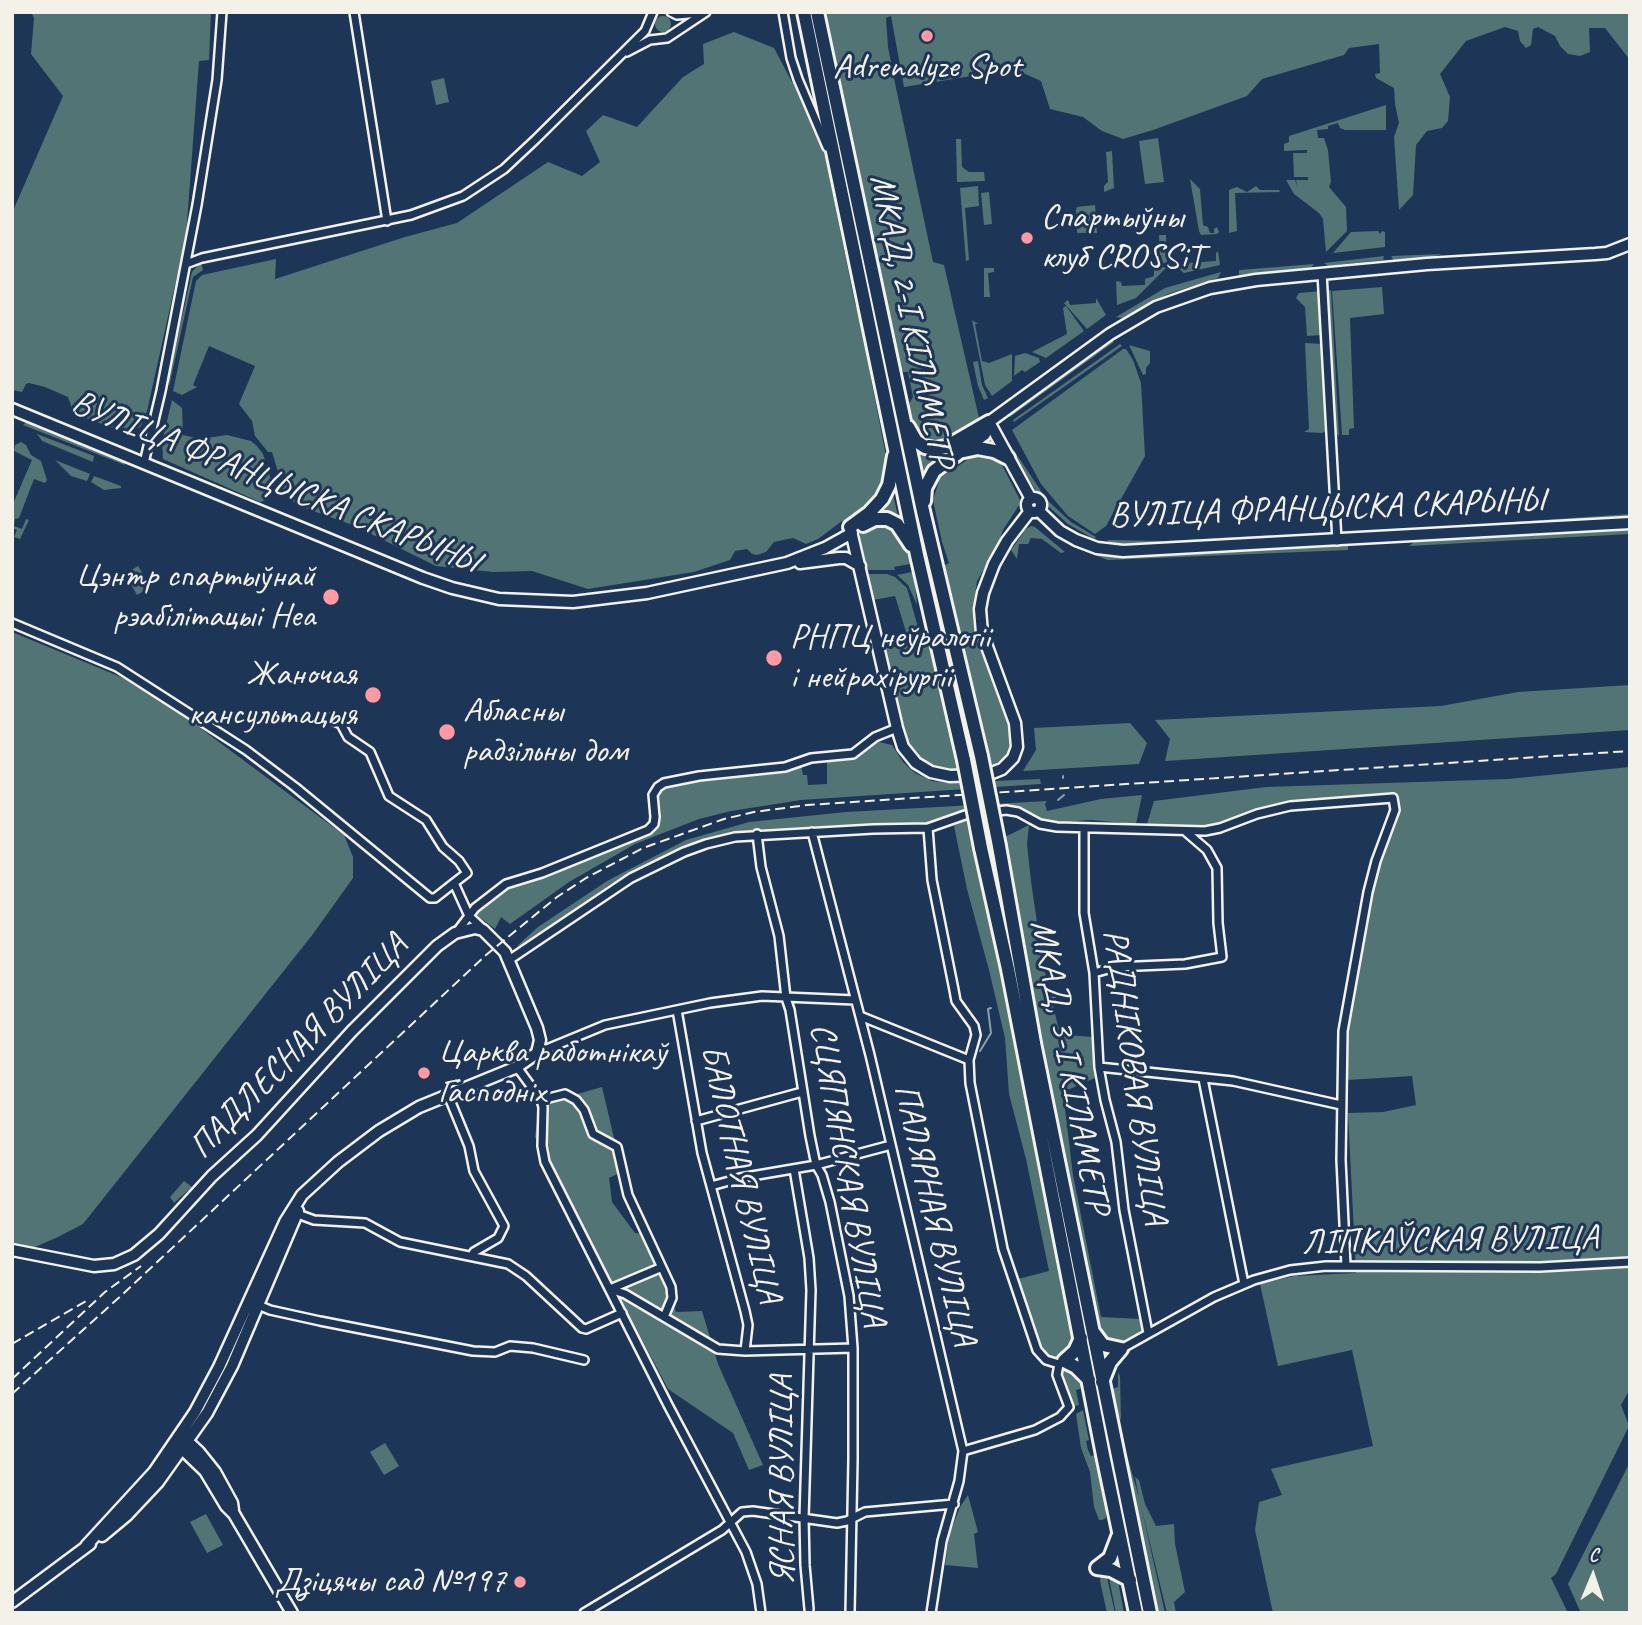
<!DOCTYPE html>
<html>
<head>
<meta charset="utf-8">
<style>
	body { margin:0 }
	#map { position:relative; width:1642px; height:1625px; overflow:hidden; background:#1d3557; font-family:Caveat,sans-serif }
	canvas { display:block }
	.frame { position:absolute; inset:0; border:14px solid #f4f1e8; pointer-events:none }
	.north { position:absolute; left:1558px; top:1541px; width:70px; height:70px; -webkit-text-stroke:5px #1d3557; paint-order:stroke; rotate:2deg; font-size:19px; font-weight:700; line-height:28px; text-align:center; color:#f4f1e8 }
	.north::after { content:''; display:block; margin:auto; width:24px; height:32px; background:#f4f1e8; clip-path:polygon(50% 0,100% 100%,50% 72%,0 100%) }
</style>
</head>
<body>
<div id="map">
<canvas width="1642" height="1625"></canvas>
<div class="frame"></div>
<div class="north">С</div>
</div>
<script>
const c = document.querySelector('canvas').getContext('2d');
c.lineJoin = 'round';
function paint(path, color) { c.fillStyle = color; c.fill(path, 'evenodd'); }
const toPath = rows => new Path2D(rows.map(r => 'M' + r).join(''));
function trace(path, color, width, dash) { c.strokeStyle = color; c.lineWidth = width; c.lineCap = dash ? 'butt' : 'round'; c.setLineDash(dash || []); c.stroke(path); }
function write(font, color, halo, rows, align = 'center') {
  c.font = font + ' Caveat,sans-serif'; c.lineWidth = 6; c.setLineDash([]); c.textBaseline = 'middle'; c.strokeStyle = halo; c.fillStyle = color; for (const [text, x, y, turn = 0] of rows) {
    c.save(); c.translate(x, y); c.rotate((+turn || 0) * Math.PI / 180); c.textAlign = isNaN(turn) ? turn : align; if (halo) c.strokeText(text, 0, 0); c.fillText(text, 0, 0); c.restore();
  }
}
const green = toPath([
	[31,12,211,12,209,60,199,61,186,236,147,411,141,426,133,431,125,432,74,414,68,397,45,387,29,383,26,384,22,392,12,390,12,213,63,96,31,54,34,18],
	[822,12,1630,12,1630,60,1605,28,1589,28,1590,52,1580,56,1568,54,1560,46,1555,36,1538,27,1533,29,1531,45,1526,48,1520,41,1518,31,1505,27,1466,41,1440,74,1450,97,1448,121,1442,128,1427,131,1416,145,1413,195,1399,210,1394,137,1399,123,1395,104,1394,88,1376,78,1375,74,1380,73,1379,44,1349,48,1344,55,1262,79,1247,96,1153,130,1123,139,1102,131,1083,117,1050,109,1041,81,1014,69,904,87,891,16,886,18,888,47,896,88,933,262,944,265,979,418,977,424,943,446,926,444,910,423,909,404,913,397,908,372,903,372,897,358,883,292,873,262],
	'655 24a8 8 0 1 1 16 0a8 8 0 1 1-16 0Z',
	[734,32,774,48,792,82,795,81,817,128,826,160,855,304,865,331,871,379,888,466,883,492,847,527,842,521,818,539,806,544,793,538,788,539,774,542,766,552,757,555,752,554,747,549,735,551,730,560,694,572,588,589,532,571,493,572,436,566,355,526,302,507,290,500,284,492,272,452,268,452,255,436,252,421,239,404,255,366,209,346,193,385,197,387,182,395,173,391,196,281,202,275,276,259,275,279,405,237,457,223,548,162,582,176,600,162,586,131,603,115,637,127,683,77,704,64,703,44],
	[444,78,449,102,436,105,431,81],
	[1386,105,1386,130,1345,130,1340,128,1338,123,1328,126,1328,129,1317,130,1318,138,1324,138,1328,150,1331,182,1329,187,1346,207,1347,231,1326,252,1323,219,1319,213,1294,194,1286,180,1295,180,1297,186,1296,180,1308,180,1308,177,1294,177,1293,153,1307,153,1307,150,1284,151,1284,144,1289,142,1289,136],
	[1158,138,1164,182,1145,184,1139,141],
	[956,139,961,139,962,167,969,172,984,172,985,181,957,182],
	[1112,151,1114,188,1104,192,1104,186,1108,182,1106,152],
	[1190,179,1200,189,1203,225,1208,227,1210,233,1214,233,1214,229,1217,227,1219,232,1217,234,1201,235,1199,231],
	[978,186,979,206,965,208,969,260,966,261,960,188],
	[1256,186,1260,190,1279,190,1280,192,1235,193,1237,231,1229,233,1229,190,1237,187,1247,192],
	[989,192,992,224,984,225,981,193],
	[1095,205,1097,233,1077,233,1076,210,1077,207],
	[1378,231,1380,234,1382,231,1385,232,1385,247,1333,253,1351,232],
	[1159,235,1166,235,1167,263,1160,263],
	[1218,251,1220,265,1184,273,1173,264,1216,261,1216,253],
	[1442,254,1421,260,1394,261,1391,256],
	[1384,256,1383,260,1328,266,1324,263],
	[201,262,203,270,193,277,169,387,169,376,192,272],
	[1314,264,1311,268,1239,275,1239,270],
	[1167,267,1136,298,1117,305,1116,281,1121,282,1122,286,1145,285,1145,279,1154,276,1154,268],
	[984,268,994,268,994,272,988,273,990,297,984,297],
	[1221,272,1218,278,1168,294,1122,318,1116,317,1165,288],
	[1382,287,1384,314,1350,318,1354,428,1349,429,1349,435,1342,435,1332,291],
	[1331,290,1339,436,1336,433,1328,291],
	[1321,291,1322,335,1307,336,1305,307,1296,298,1299,293],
	[1096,298,1106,315,1087,329,1064,303,1068,300,1070,305,1096,303],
	[1066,306,1084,331,1046,358,1032,352,1067,334,1063,308],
	[972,320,978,324,975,324,982,361,989,363,1012,354,1012,381,992,396,985,385],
	[1111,339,1114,342,1010,417,1007,413],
	[1305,343,1323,344,1328,430,1322,433,1304,432,1309,429],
	[1120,344,1122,346,1014,422,1013,420],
	[1129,345,1150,351,1150,363,1146,368,1146,374,1143,375],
	[1123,349,1126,349,1133,360,1141,383,1145,456,1106,526,1095,534,1068,516,1041,484,1012,430],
	[1025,353,1039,358,1040,362,1025,372,1022,370,1014,376,1015,356],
	[978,361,982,385,988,398,984,400,978,386,973,362],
	[172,400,182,408,183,435,200,439,227,435,251,441,257,446,263,454,270,477,269,499,260,502,163,459,162,442],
	[27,421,124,460,125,465,23,425],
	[37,434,94,456,93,462,42,441],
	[974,434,939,459,928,471,923,480,914,446,924,451],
	[1003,434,1047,500,1071,522,1096,537,1094,539,1068,524,1048,506,1037,493],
	[21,442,26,445,31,455,41,461,47,480,45,483,34,479,19,518,15,519,14,526,22,529,26,519,29,520,20,539,14,537,17,530,12,528,12,506,32,460,14,451,15,445],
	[982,453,996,457,1001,463,1021,502,1003,530,998,545,977,581,975,595,974,628,977,641,1008,723,1011,739,1007,755,990,768,943,566,949,563,942,542,933,500,940,478,976,454],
	[55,460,90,474,87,481,71,476],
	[94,476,121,486,121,488,104,490,91,482],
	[892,490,899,521,874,515],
	[1630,514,1630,516,1353,536,1352,533],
	[882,520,904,536,915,583,917,605,908,585,897,575,912,572,910,564,894,567,895,570,864,570,859,541,860,534,864,527],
	[1031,526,1035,527,1065,552,1061,553,1042,539,1031,538,1028,544,1019,544,1017,559,1011,550,1026,529],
	[1630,530,1630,534,1409,546,1414,542],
	[1273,535,1260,539,1149,545,1112,545,1107,540,1164,541],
	[1077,545,1106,554,1122,556,1348,546,1348,550,1108,560,1074,547],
	[138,566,151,587,137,595,125,574],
	[868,574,887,574,895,577,907,588,919,631,924,631,932,646,959,759,956,759,957,769,944,769,927,763,914,753,908,743,885,648,910,645,895,596,873,600],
	[12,632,145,687,344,835,353,857,353,878,313,934,83,1224,58,1237,12,1257],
	[1630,685,1630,730,1165,761,1170,739,1155,720,1441,706,1518,692],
	[1130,723,1147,743,1139,764,1023,771,1036,750,1034,728],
	[879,742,892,745,903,762,915,773,932,781,949,783,1040,779,1041,784,801,800,731,811,699,819,635,844,569,882,510,924,501,917,495,929,478,916,478,909,506,887,650,832,657,826,659,819,657,796,663,788,698,779,786,771,801,765,803,775,807,775,808,785,827,784,827,762,855,759,872,744],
	[1630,767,1630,1389,1621,1405,1629,1426,1556,1574,1551,1578,1568,1613,1273,1613,1255,1530,1259,1502,1282,1495,1271,1469,1373,1446,1352,1350,1278,1366,1260,1284,1294,1276,1356,1273,1348,1113,1383,1112,1416,1105,1412,1076,1347,1080,1347,1031,1391,797,1283,802,1207,827,1147,824,1154,801,1266,787,1508,779],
	[1142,795,1136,824,1090,820,1049,823,1011,808,1002,807,964,811,932,823,756,832,716,837,687,846,644,866,609,885,528,943,517,946,538,927,607,881,686,840,749,822,846,812,1047,801,1045,804,1047,811,1101,799],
	[966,819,973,849,978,850,1015,1026,1073,1341,1073,1345,1063,1358,1056,1360,1042,1352,1037,1342,1018,1279,1049,1271,1026,1159,1009,1094,1005,1038,989,970,967,889,954,826],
	[1029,825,1027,844,1031,881,1043,964,1058,1026,1067,1035,1093,1037,1097,1077,1063,1092,1073,1175,1101,1317,1141,1319,1142,1333,1121,1344,1110,1344,1096,1321,1042,1054,1015,905,1005,837],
	[602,1087,622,1172,609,1178,612,1202,635,1233,644,1234,676,1312,702,1311,718,1364,763,1465,749,1470,733,1433,668,1389,535,1137,539,1105],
	[184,1181,192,1187,174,1203,170,1197],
	[1065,1367,1081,1374,1090,1409,1088,1427,1083,1388,1076,1390,1079,1405,1074,1406,1061,1380,1060,1373],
	[1118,1372,1120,1376,1121,1420,1115,1409,1112,1389,1118,1387],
	[1083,1410,1089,1440,1086,1441,1088,1450,1091,1456,1095,1455,1100,1463,1107,1507,1106,1518,1102,1520,1099,1520,1094,1507,1090,1472,1081,1448,1076,1414],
	[385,1443,399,1466,384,1475,370,1452],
	[1126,1451,1139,1498,1135,1477,1139,1480,1145,1504,1156,1526,1174,1524,1175,1544,1185,1592,1174,1602,1176,1613,1167,1613,1141,1506,1165,1613,1157,1613,1136,1516],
	[1630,1462,1630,1613,1581,1613,1568,1584],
	[968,1495,978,1532,974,1534,978,1568,945,1565,949,1535,960,1507],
	[206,1514,223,1545,207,1553,190,1522],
	[1106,1573,1115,1613,1107,1613,1100,1581,1101,1575],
	[1108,1573,1118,1581,1124,1613,1116,1613]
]);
const stream = toPath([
	[1063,776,1063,778],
	[1058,800,1064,795],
	[1050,998,1055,997],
	[980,1051,991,1033,988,1009,991,1008]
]);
const street = toPath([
	[354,12,387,221],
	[671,12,677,15,700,13],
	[783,12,791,58,798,79,827,147],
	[627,52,650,40,667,38,706,12],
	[186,264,202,258,411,215,463,196,504,169,535,140,645,31,653,12],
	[1322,273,1337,541],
	[144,463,161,391,197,205,217,80,222,12],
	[12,623,117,667,246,750,295,787,430,898,435,898,454,883,469,916,482,928],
	[325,717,341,724,348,737,370,752,389,796,426,820,443,847,459,861,467,873,454,883],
	[928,828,932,880,954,990,956,1001,974,1026,976,1035,969,1060,970,1083,1003,1249,1037,1350,1046,1360,1059,1364],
	[1084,828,1084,913,1094,973,1099,1067,1105,1100,1116,1142,1124,1210,1148,1333],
	[812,832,870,1055,963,1451,959,1481,942,1541,931,1613],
	[757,834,761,867,779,936,786,998,790,1010,810,1136,816,1165,822,1175,830,1202,849,1296,853,1348,853,1460,850,1613],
	[456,933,475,908,506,884,542,873,648,830,654,824,655,817,653,795,658,787,664,783,699,776,785,767,811,758,853,754,875,737,897,728],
	[509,960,631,878,684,852,706,844,735,837,873,829,928,828,965,815,1006,810,1018,812,1040,824,1057,827,1205,831,1220,828,1257,814,1290,806,1393,798,1395,810,1376,861,1368,892,1343,1031,1341,1160,1346,1266],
	[1094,973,1115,967,1185,964,1222,957,1218,923,1217,868,1207,850,1185,831],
	[677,1010,702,1153,745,1311,748,1325,745,1351],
	[860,1016,969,1060],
	[537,1053,605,1025,710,1003,762,996,855,1000],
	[517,1067,541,1100,543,1107,542,1146,545,1162,668,1405,746,1552,757,1584,761,1613],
	[1099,1067,1233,1081,1341,1105],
	[1203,1079,1244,1284],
	[448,1095,469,1146,474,1171,504,1226,498,1238,474,1252,472,1255],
	[541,1100,565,1094,576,1100,584,1110,593,1134,617,1147,628,1195,671,1287,672,1298,664,1317],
	[696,1121,802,1092],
	[794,1169,809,1258,811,1290,804,1518,805,1565,809,1609],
	[711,1186,740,1178,816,1165,891,1145],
	[295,1213,314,1220,365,1223,400,1242,508,1264,526,1276,582,1328,586,1329,622,1313],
	[610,1289,625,1294,718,1349,745,1351,853,1348],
	[610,1289,660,1268],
	[256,1304,270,1310,320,1321,473,1351,495,1352,510,1346,533,1348,584,1360],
	[1121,1349,1214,1297,1254,1280,1290,1270,1326,1266,1540,1267,1630,1262],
	[963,1451,1035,1430,1060,1417,1069,1407,1057,1375,1059,1364],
	[584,1613,722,1530,742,1512,753,1511,837,1523,847,1521,865,1512,954,1504]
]);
const secondary = toPath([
	[12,409,423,578,452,588,499,599,573,602,647,593,787,563,825,548,852,533],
	'1027 505a7 7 0 1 1 14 0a7 7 0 1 1-14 0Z',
	[1031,499,989,422,1110,334,1156,307,1210,288,1256,280,1427,264,1595,254,1607,253,1630,244],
	[1039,511,1060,531,1076,540,1097,548,1123,551,1630,523],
	[850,527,897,728,903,747,916,763,931,772,950,776,976,775,992,773,1002,769,1013,758,1017,747,1015,723,982,633,980,609,983,593,994,564,1007,541,1030,511],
	[800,563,839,558,846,558,860,566],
	[12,1250,94,1266,114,1264,134,1255,159,1234,212,1176,257,1135,352,1031,437,946,455,933,475,928,483,930,505,952,537,1028,540,1040,537,1053,517,1067,419,1107,379,1131,338,1162,302,1195,285,1222,219,1367,195,1412,154,1472,86,1546],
	[186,1440,199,1452,215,1472,232,1503,233,1510],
	[178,1445,205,1471,226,1506,234,1514,292,1613],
	[102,1536,126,1516,158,1482,207,1413,232,1366,298,1211],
	[12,1602,90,1544]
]);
const highway = toPath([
	[804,12,917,555,964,760],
	[817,12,923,511,981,756],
	[908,427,916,441,925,447,935,449,946,447,989,422],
	[964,451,978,448,994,451,1008,458],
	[924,501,925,488,934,471,984,434,989,422],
	[863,525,875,519,887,519,897,524,911,545],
	[850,527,869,513,882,499,889,485,894,456],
	[999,846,1034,1043,1150,1613],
	[981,848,1008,969,1103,1455,1136,1613],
	[1094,1333,1103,1345,1121,1349],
	[1081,1338,1075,1351,1064,1361,1076,1367,1089,1380],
	[1102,1382,1110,1362,1121,1349],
	[1097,1568,1110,1558,1118,1537],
	[1097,1568,1111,1570,1130,1580]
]);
const rail = toPath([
	[12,1344,88,1300],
	[12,1379,105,1292,141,1266],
	[12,1394,124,1293,486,955,557,897,586,878,643,848,724,819,754,812,807,805,1630,751]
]);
const highwayBridge = toPath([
	[981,756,999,846],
	[964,760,981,848]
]);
const markers = [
	[927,36,7,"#ff9aa2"],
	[1027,238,7,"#ff9aa2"],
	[331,597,9,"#ff9aa2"],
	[774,658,9,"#ff9aa2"],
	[373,695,9,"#ff9aa2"],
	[447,732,9,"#ff9aa2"],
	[424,1073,7,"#ff9aa2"],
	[520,1582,7,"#ff9aa2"]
];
const poiNames = [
	["Adrenalyze Spot",927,68,"center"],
	["Спартыўны",1041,218],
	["клуб CROSSiT",1041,258],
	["Цэнтр спартыўнай",315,577,"right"],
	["рэабілітацыі Неа",315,617,"right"],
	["РНПЦ неўралогіі",790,638],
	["і нейрахірургіі",790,678],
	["Жаночая",357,675,"right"],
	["кансультацыя",357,715,"right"],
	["Абласны",463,712],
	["радзільны дом",463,752],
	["Царква работнікаў",438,1053],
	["Гасподніх",438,1093],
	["Дзіцячы сад №197",506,1582,"right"]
];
const streetNames = [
	["МКАД, 2-І КІЛАМЕТР",911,321,78],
	["ВУЛІЦА ФРАНЦЫСКА СКАРЫНЫ",275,483,22],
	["ВУЛІЦА ФРАНЦЫСКА СКАРЫНЫ",1327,509,-2],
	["ПАДЛЕСНАЯ ВУЛІЦА",299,1047,-46],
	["МКАД, 3-І КІЛАМЕТР",1069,1067,79],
	["РАДНІКОВАЯ ВУЛІЦА",1134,1077,82],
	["БАЛОТНАЯ ВУЛІЦА",740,1174,77],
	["СЦЯПЯНСКАЯ ВУЛІЦА",847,1175,80],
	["ПАЛЯРНАЯ ВУЛІЦА",934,1215,77],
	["ЛІПКАЎСКАЯ ВУЛІЦА",1450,1241,-1],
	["ЯСНАЯ ВУЛІЦА",783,1480,-90]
];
paint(green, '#527475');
trace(stream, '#89a2ae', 2);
trace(street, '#f4f1e8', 12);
trace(secondary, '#f4f1e8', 15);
trace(highway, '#f4f1e8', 18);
trace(street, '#1d3557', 7);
trace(secondary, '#1d3557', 10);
trace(highway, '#1d3557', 12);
trace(rail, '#f4f1e8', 2, [10, 5]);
trace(highwayBridge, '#f4f1e8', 18, []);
trace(highwayBridge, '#1d3557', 12);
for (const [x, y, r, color] of markers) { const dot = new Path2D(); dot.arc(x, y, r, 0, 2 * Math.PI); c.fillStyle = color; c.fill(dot); trace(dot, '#1d3557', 2.5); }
write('35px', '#f4f1e8', '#1d3557', poiNames, 'left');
write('35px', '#f4f1e8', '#1d3557', streetNames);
</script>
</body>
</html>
